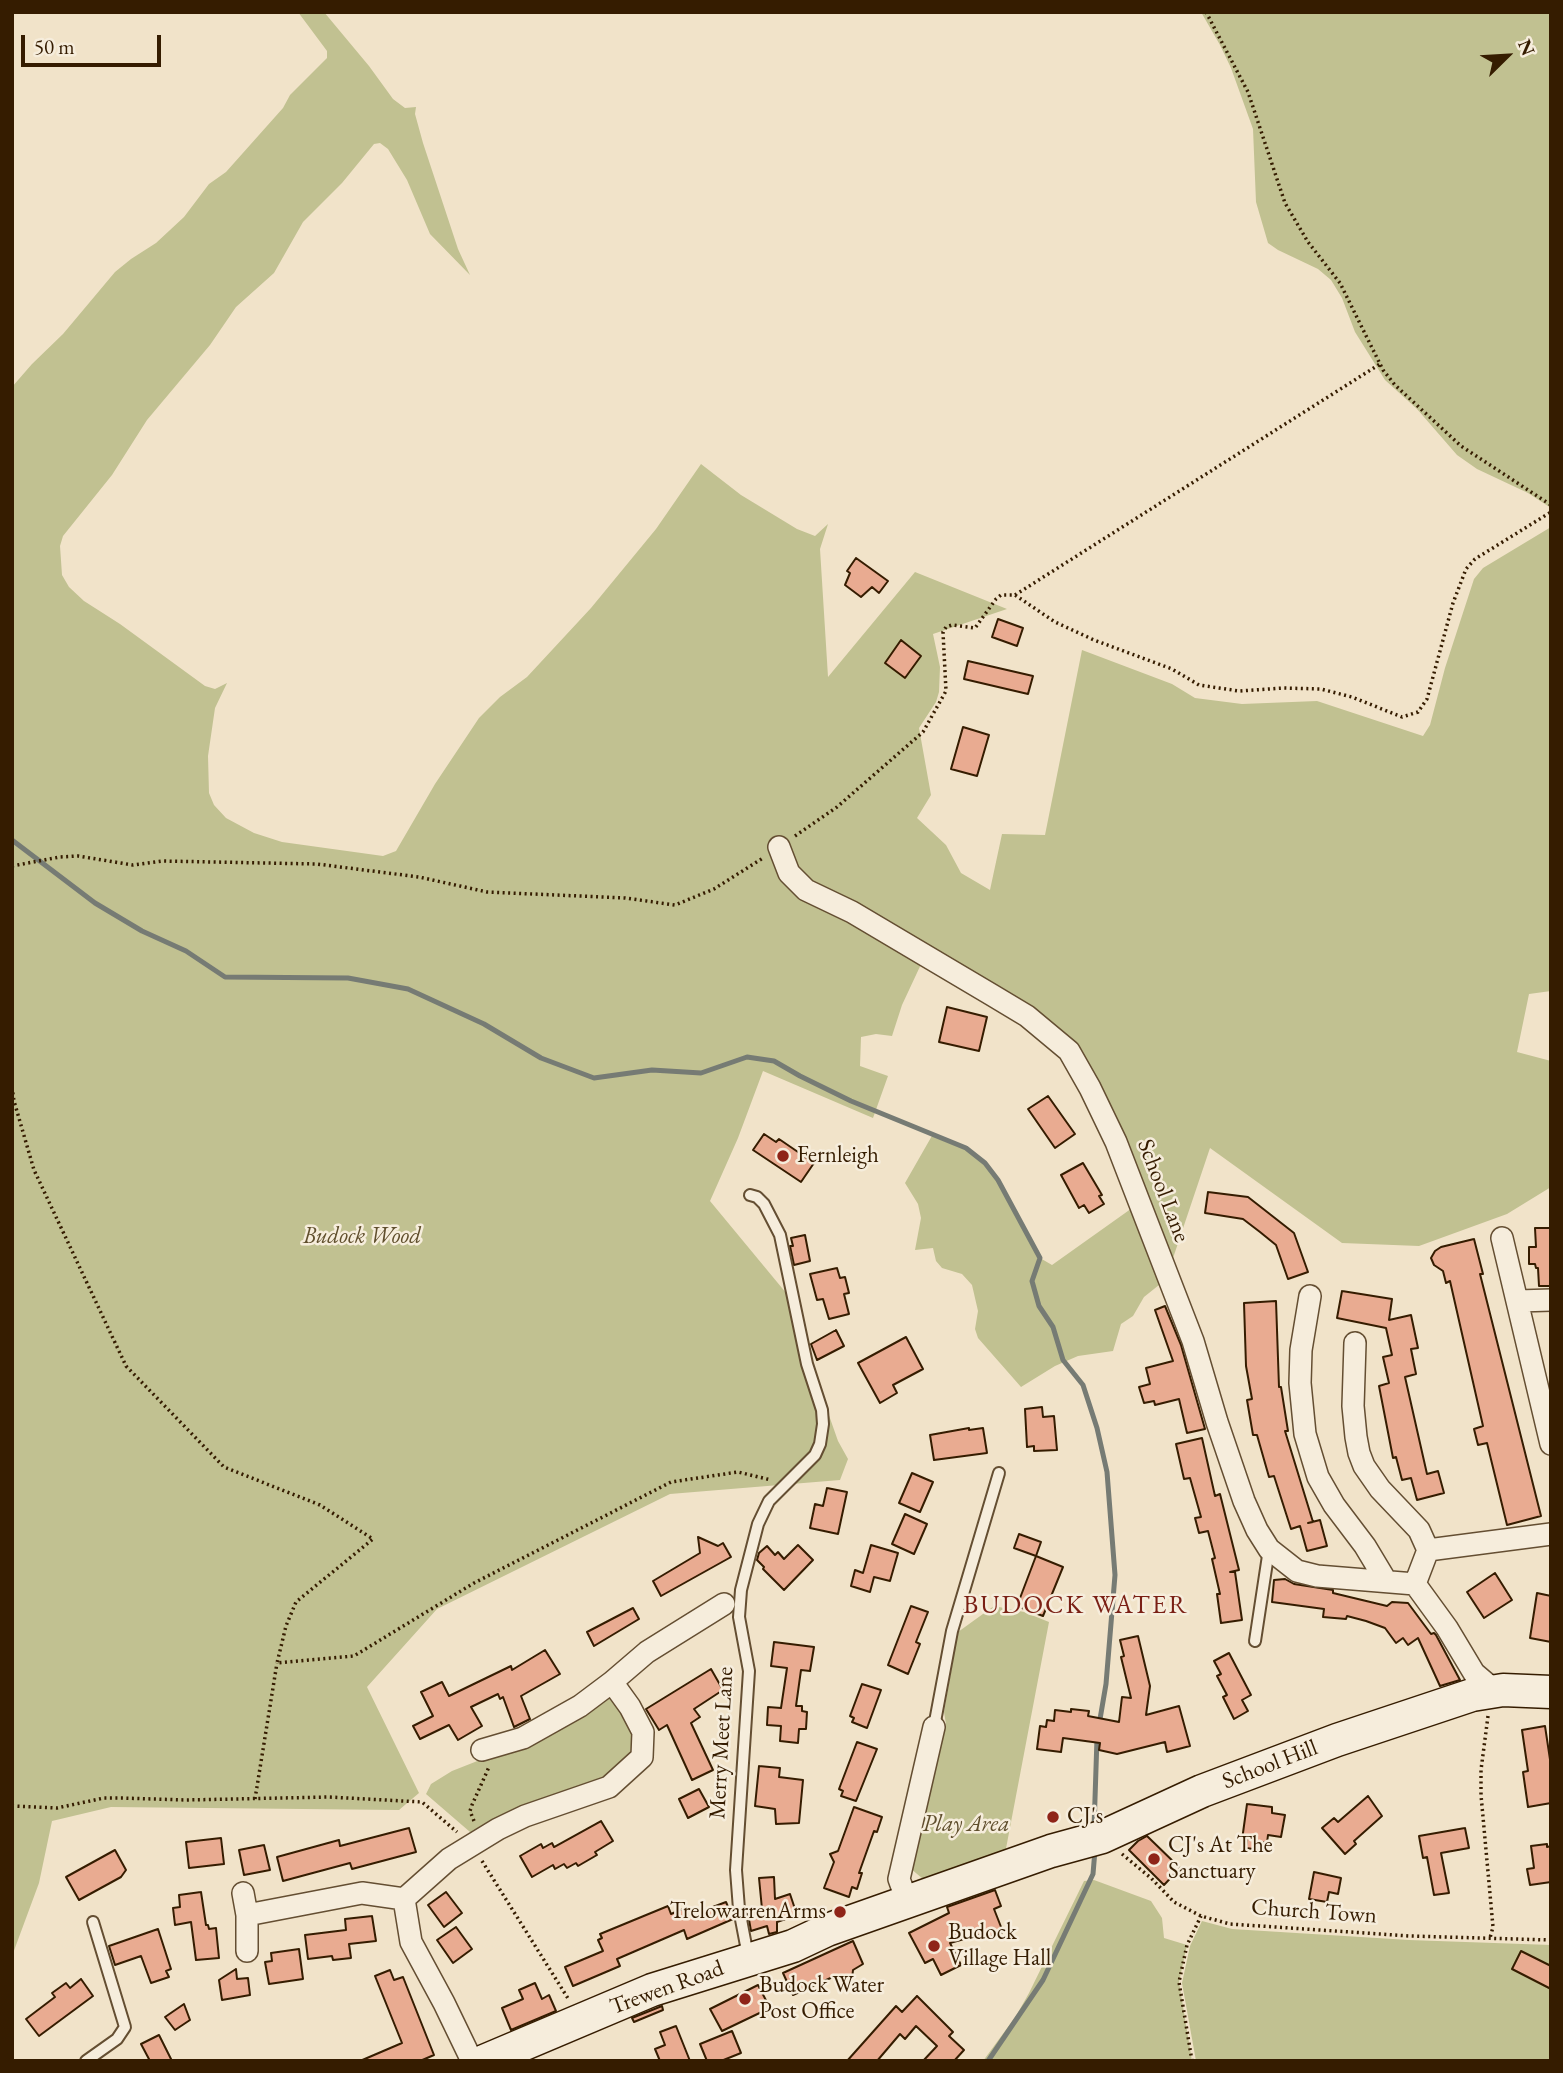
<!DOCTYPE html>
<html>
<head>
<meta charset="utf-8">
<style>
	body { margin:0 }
	#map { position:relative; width:1563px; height:2073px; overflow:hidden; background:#f1e3c9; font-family:"EB Garamond",serif }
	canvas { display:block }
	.frame { position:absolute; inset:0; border:14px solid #351c00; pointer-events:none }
	.north { position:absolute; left:1472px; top:21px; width:70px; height:70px; -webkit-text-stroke:5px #f6eddc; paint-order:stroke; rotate:66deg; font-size:19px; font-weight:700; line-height:28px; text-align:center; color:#351c00 }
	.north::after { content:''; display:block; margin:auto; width:24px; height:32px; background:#351c00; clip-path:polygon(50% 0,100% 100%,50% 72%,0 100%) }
	.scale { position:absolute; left:21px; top:35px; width:140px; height:32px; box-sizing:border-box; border:4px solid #351c00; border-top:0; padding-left:9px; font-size:21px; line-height:24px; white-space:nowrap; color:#351c00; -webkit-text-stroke:5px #f6eddc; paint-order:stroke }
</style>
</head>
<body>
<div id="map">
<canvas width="1563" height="2073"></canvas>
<div class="frame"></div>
<div class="north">N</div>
<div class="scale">50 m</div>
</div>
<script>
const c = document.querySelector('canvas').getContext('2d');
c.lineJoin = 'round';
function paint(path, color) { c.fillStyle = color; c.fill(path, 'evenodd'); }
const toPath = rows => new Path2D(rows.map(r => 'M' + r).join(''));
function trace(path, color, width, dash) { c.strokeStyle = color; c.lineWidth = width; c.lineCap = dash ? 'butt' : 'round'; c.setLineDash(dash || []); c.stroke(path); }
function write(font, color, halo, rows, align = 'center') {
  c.font = font + ' "EB Garamond",serif'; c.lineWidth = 5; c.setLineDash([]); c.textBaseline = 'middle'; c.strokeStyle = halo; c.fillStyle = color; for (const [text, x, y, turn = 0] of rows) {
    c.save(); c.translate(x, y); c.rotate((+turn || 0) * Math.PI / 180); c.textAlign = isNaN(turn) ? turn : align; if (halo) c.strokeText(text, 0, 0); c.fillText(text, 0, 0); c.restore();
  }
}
const green = toPath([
	[298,12,324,12,369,66,393,99,405,108,416,107,415,114,423,143,458,249,470,275,430,234,407,180,388,149,380,143,374,144,342,183,303,222,274,273,236,307,210,345,147,420,112,475,63,536,60,546,62,575,69,587,84,601,120,624,205,686,215,689,227,683,215,708,208,756,209,793,214,805,226,818,254,833,282,842,383,856,396,851,435,784,479,718,500,697,527,677,591,608,656,529,701,464,741,495,797,529,815,536,828,524,820,549,828,677,915,572,1007,609,933,634,940,667,939,692,936,702,919,728,931,795,917,818,946,845,961,873,990,890,1002,834,1045,835,1082,650,1172,684,1195,698,1242,704,1317,701,1423,736,1430,725,1445,668,1474,579,1483,568,1551,527,1551,991,1529,994,1517,1052,1551,1061,1551,1187,1507,1214,1419,1246,1342,1243,1210,1148,1170,1267,1082,1058,923,960,902,1005,892,1036,876,1034,861,1037,860,1066,888,1076,873,1118,763,1071,738,1138,710,1201,801,1311,812,1367,838,1441,848,1459,840,1480,670,1494,437,1609,367,1687,419,1793,399,1810,111,1807,52,1821,39,1883,12,1956,12,387,32,364,63,334,115,272,131,259,156,243,184,217,209,184,226,172,283,108,290,95,327,58,327,51],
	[1201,12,1551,12,1551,508,1528,493,1477,469,1457,455,1417,409,1385,380,1355,332,1342,298,1331,280,1318,269,1278,250,1268,243,1256,202,1253,129,1231,68,1220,45],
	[933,1134,966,1148,985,1163,998,1180,1040,1258,1052,1265,1135,1206,1164,1281,1144,1297,1133,1316,1121,1324,1113,1351,1078,1356,1055,1366,1021,1387,978,1338,975,1329,978,1311,972,1285,962,1274,942,1268,936,1261,933,1248,915,1250,921,1218,918,1204,905,1183],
	[994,1606,1024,1612,1049,1622,1004,1859,944,1879,923,1879,910,1868,946,1724,944,1712,958,1632],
	[608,1689,640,1734,625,1771,477,1838,426,1794,431,1784,452,1771,485,1758],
	[1094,1880,1151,1901,1162,1918,1164,1938,1187,1945,1179,1982,1192,2061,983,2061,1016,2016,1029,1993,1084,1881],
	[1202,1921,1232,1929,1409,1940,1551,1945,1551,2061,1196,2061,1182,1983,1190,1946]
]);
const stream = toPath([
	[12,840,95,903,142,931,186,951,225,977,348,978,408,989,484,1024,541,1058,594,1078,652,1070,701,1073,747,1057,774,1061,800,1076,851,1101,966,1148,985,1163,998,1180,1040,1258,1032,1281,1039,1306,1053,1327,1063,1360,1083,1385,1097,1428,1107,1472,1115,1575,1106,1684,1099,1725],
	[1094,1829,1097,1738],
	[988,2061,1043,1980,1093,1874,1095,1850]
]);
const building = toPath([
	[856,558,888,581,879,593,872,587,861,597,845,585,850,573,847,571,856,558],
	[998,619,1023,628,1017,646,992,637,998,619],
	[901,640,921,656,905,678,885,663,901,640],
	[968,661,1033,676,1028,694,964,679,968,661],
	[963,727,989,735,977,776,951,769,963,727],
	[947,1007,987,1017,979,1051,939,1042,947,1007],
	[1048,1096,1075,1134,1055,1148,1028,1109,1048,1096],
	[764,1134,776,1142,779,1139,814,1163,801,1182,753,1150,764,1134],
	[1083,1163,1102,1195,1099,1196,1104,1204,1089,1213,1084,1205,1079,1208,1061,1175,1083,1163],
	[1208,1192,1248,1197,1294,1233,1308,1272,1288,1279,1276,1245,1260,1232,1243,1219,1205,1213,1208,1192],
	[1535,1228,1551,1228,1551,1286,1539,1286,1538,1268,1536,1268,1535,1264,1529,1264,1529,1247,1536,1247,1535,1228],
	[805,1235,810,1261,794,1265,790,1246,793,1246,791,1238,805,1235],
	[1474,1239,1483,1274,1480,1274,1541,1516,1507,1525,1487,1443,1478,1445,1474,1429,1483,1426,1450,1281,1446,1283,1443,1271,1434,1265,1431,1258,1435,1251,1441,1247,1474,1239],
	[837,1268,840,1278,845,1277,849,1293,844,1294,849,1314,829,1319,823,1299,817,1300,810,1274,837,1268],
	[1342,1291,1392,1299,1389,1320,1411,1315,1418,1348,1411,1349,1416,1374,1405,1377,1427,1474,1438,1471,1444,1493,1417,1500,1411,1478,1402,1480,1396,1457,1393,1458,1379,1386,1389,1383,1383,1357,1392,1355,1386,1328,1337,1318,1342,1291],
	[1276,1301,1279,1387,1281,1387,1288,1431,1285,1431,1313,1522,1308,1523,1320,1520,1327,1546,1307,1551,1300,1526,1291,1529,1274,1476,1269,1477,1257,1435,1253,1435,1247,1400,1252,1399,1246,1366,1244,1303,1276,1301],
	[1165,1306,1181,1345,1205,1429,1187,1433,1179,1399,1155,1405,1154,1401,1144,1403,1139,1387,1150,1384,1146,1368,1173,1361,1155,1310,1165,1306],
	[836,1330,844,1346,817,1360,811,1344,836,1330],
	[906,1337,923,1369,893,1385,897,1393,880,1403,858,1363,906,1337],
	[1042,1407,1043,1417,1054,1416,1057,1450,1034,1451,1034,1446,1027,1447,1025,1409,1042,1407],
	[969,1428,969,1430,983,1428,987,1453,934,1460,930,1435,969,1428],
	[1202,1438,1215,1496,1220,1494,1239,1570,1230,1572,1235,1572,1242,1620,1221,1623,1217,1594,1220,1594,1212,1559,1215,1558,1208,1531,1199,1533,1195,1518,1201,1517,1190,1478,1184,1479,1176,1444,1202,1438],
	[912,1473,933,1482,920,1512,899,1503,912,1473],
	[827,1488,847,1492,838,1534,810,1528,815,1504,823,1506,827,1488],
	[905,1514,927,1524,914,1554,892,1544,905,1514],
	[1019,1534,1041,1542,1036,1556,1014,1548,1019,1534],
	[698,1537,718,1546,723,1543,731,1557,661,1596,653,1581,700,1553,698,1537],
	[798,1545,813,1560,784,1590,763,1569,764,1567,757,1560,759,1553,767,1546,775,1555,778,1552,784,1559,798,1545],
	[871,1545,898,1553,890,1581,874,1577,870,1592,851,1586,855,1570,863,1573,871,1545],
	[1036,1556,1063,1567,1043,1616,1017,1606,1036,1556],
	[1495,1573,1512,1600,1484,1618,1467,1592,1495,1573],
	[1285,1579,1294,1584,1333,1590,1333,1593,1387,1606,1392,1602,1408,1603,1431,1634,1434,1633,1436,1635,1460,1680,1440,1686,1418,1638,1408,1645,1403,1638,1396,1643,1385,1628,1366,1621,1347,1616,1346,1619,1323,1617,1324,1609,1272,1602,1274,1580,1285,1579],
	[1537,1593,1551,1596,1551,1642,1530,1638,1537,1593],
	[911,1606,928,1612,916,1642,920,1644,908,1674,888,1665,911,1606],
	[633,1608,639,1619,594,1646,587,1632,633,1608],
	[1138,1636,1150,1686,1146,1715,1179,1706,1190,1746,1167,1752,1165,1742,1117,1754,1099,1750,1100,1743,1063,1738,1061,1752,1037,1749,1040,1726,1046,1727,1047,1720,1054,1721,1055,1710,1071,1712,1071,1709,1089,1711,1088,1716,1119,1722,1122,1697,1131,1698,1121,1657,1124,1656,1120,1640,1138,1636],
	[774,1642,814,1647,810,1671,801,1670,796,1706,802,1706,802,1711,807,1712,806,1729,799,1729,798,1743,780,1741,781,1726,767,1725,768,1707,781,1708,787,1668,771,1666,774,1642],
	[545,1650,560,1674,521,1696,530,1719,514,1727,503,1697,500,1699,498,1694,471,1707,482,1726,458,1740,449,1725,420,1739,413,1726,433,1716,421,1692,442,1682,449,1696,511,1666,512,1670,545,1650],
	[1229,1653,1251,1695,1242,1700,1248,1711,1234,1719,1223,1697,1227,1695,1217,1676,1221,1674,1214,1661,1229,1653],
	[711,1669,723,1690,694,1709,700,1717,691,1723,713,1770,692,1780,667,1725,659,1730,646,1709,711,1669],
	[862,1684,881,1690,867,1728,852,1722,854,1718,850,1716,862,1684],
	[1545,1726,1551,1766,1551,1803,1528,1807,1523,1772,1528,1771,1522,1730,1545,1726],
	[857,1742,877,1749,856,1801,841,1796,843,1791,839,1789,857,1742],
	[759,1766,780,1768,779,1777,803,1780,799,1823,776,1824,775,1809,755,1806,759,1766],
	[699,1789,709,1807,688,1818,679,1799,699,1789],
	[1368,1796,1382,1816,1354,1841,1356,1844,1345,1854,1322,1828,1334,1818,1338,1822,1368,1796],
	[1247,1804,1272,1807,1272,1813,1285,1815,1281,1837,1268,1835,1267,1843,1261,1842,1260,1850,1246,1848,1247,1840,1242,1840,1247,1804],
	[854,1807,882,1817,877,1832,874,1831,859,1873,862,1873,857,1889,852,1887,849,1897,824,1888,834,1862,830,1854,838,1851,854,1807],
	[601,1821,613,1841,595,1852,597,1855,578,1866,576,1863,567,1868,564,1864,555,1869,553,1865,532,1877,520,1856,541,1844,543,1848,552,1843,554,1847,601,1821],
	[409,1828,416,1852,352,1869,350,1863,283,1881,277,1857,339,1840,340,1846,409,1828],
	[1465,1828,1469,1848,1441,1853,1449,1893,1434,1895,1427,1857,1423,1858,1419,1836,1465,1828],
	[1147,1836,1180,1868,1164,1885,1129,1850,1138,1841,1147,1836],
	[221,1838,224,1864,189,1868,186,1842,221,1838],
	[1547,1844,1547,1847,1551,1846,1551,1882,1530,1885,1527,1869,1534,1868,1531,1846,1547,1844],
	[264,1845,270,1870,244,1875,239,1850,264,1845],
	[115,1850,126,1870,121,1877,79,1900,66,1877,115,1850],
	[1314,1872,1341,1878,1338,1894,1329,1892,1327,1902,1309,1899,1314,1872],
	[774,1877,775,1899,790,1894,797,1915,777,1922,777,1932,769,1934,767,1926,751,1931,748,1914,762,1909,759,1878,774,1877],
	[995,1890,1001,1906,994,1909,1003,1932,985,1939,982,1934,950,1943,961,1965,941,1975,933,1959,925,1963,909,1933,949,1913,947,1907,995,1890],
	[201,1892,206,1925,208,1925,209,1929,216,1928,219,1958,196,1960,191,1922,175,1925,173,1908,180,1907,179,1895,201,1892],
	[446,1892,462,1913,444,1927,428,1905,446,1892],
	[726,1902,733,1919,687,1939,684,1930,617,1959,620,1966,573,1986,565,1967,603,1951,598,1940,602,1938,600,1934,668,1906,671,1914,685,1908,689,1916,726,1902],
	[372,1916,376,1941,349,1944,351,1958,333,1960,332,1956,308,1959,305,1935,346,1930,345,1919,372,1916],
	[456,1927,472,1949,453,1963,437,1940,456,1927],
	[158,1929,171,1969,166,1971,169,1977,151,1983,141,1956,115,1965,109,1946,158,1929],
	[853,1941,863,1964,853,1970,851,1988,835,1976,793,1995,783,1973,853,1941],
	[299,1949,303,1979,269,1984,265,1962,272,1961,271,1953,299,1949],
	[1521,1951,1551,1966,1551,1989,1512,1969,1521,1951],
	[236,1969,237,1979,248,1978,250,1995,222,2000,219,1980,236,1969],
	[390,1970,394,1980,403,1977,434,2055,420,2061,360,2061,402,2043,375,1976,390,1970],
	[81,1979,93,1996,39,2036,26,2019,55,1997,52,1993,66,1983,70,1988,81,1979],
	[535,1983,542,1999,549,1995,556,2011,511,2030,502,2008,523,1999,519,1990,535,1983],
	[758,1985,770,2008,722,2031,710,2009,758,1985],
	[917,1996,953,2032,949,2036,964,2050,954,2061,923,2061,937,2046,916,2026,905,2039,900,2034,877,2061,847,2061,896,2006,902,2012,917,1996],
	[184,2004,190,2020,175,2030,165,2017,184,2004],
	[662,2006,663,2010,634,2022,632,2018,662,2006],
	[676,2026,690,2061,660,2061,655,2049,665,2045,660,2032,676,2026],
	[732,2031,741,2053,721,2061,707,2061,700,2044,732,2031],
	[159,2035,172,2061,150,2061,141,2044,159,2035]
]);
const path = toPath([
	[1206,12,1248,92,1285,203,1308,242,1340,283,1383,370,1395,385,1461,446,1551,505],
	[1015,595,1380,364],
	[795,836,837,807,923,732,946,691,943,632,946,627,952,625,975,628,996,599,1001,595,1015,595,1055,622,1094,640,1172,669,1199,685,1239,691,1283,688,1321,689,1352,697,1402,717,1418,712,1427,699,1453,603,1466,569,1475,559,1551,512],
	[12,866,60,857,78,856,133,865,163,861,317,864,419,877,487,892,625,898,675,905,714,889,763,858],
	[12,1087,14,1101,34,1170,126,1366,224,1467,320,1505,373,1539,296,1602,286,1626,277,1663,354,1656,474,1583,671,1482,738,1472,771,1480],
	[1488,1716,1481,1770,1481,1795,1493,1927,1490,1938],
	[255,1799,277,1663],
	[12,1806,57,1808,104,1798,121,1798,186,1800,329,1797,422,1802,457,1832],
	[474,1821,470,1811,472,1805,489,1767],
	[1122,1854,1151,1878,1174,1902,1201,1916,1230,1924,1410,1936,1551,1940],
	[482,1861,569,2000],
	[1192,2061,1179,1982,1187,1945,1201,1916]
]);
const lane = toPath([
	[1255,1641,1269,1549],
	[934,1727,952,1631,999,1473],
	[748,1956,739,1909,736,1870,749,1671,739,1617,741,1590,758,1524,769,1501,815,1455,820,1444,823,1424,822,1410,807,1364,780,1235,764,1204,757,1197,750,1195],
	[86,2061,117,2039,125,2027,93,1922]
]);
const street = toPath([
	[779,847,789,873,806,890,852,912,992,995,1027,1016,1069,1051,1090,1088,1116,1142,1193,1341,1217,1422,1244,1501,1257,1530,1269,1549,1297,1571,1317,1576,1415,1584],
	[1502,1238,1551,1444],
	[1310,1296,1301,1350,1300,1383,1305,1434,1318,1477,1334,1505,1365,1546,1386,1581],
	[1518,1301,1551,1300],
	[1355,1343,1353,1406,1356,1437,1359,1453,1364,1466,1380,1489,1419,1530,1428,1550],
	[1415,1584,1428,1550,1551,1534],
	[1415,1584,1447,1628,1474,1673,1494,1690],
	[612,1682,647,1652,724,1604],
	[243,1893,247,1915,247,1951],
	[907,1901,899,1879,934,1727],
	[247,1915,362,1893,404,1899],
	[472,2061,444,2003,411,1942,404,1899,449,1859,498,1829,525,1816,609,1787,642,1757,643,1732,630,1707,612,1682,580,1706,523,1738,482,1750]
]);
const secondary = toPath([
	[484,2061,652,1990,793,1946,827,1930,878,1912,1051,1851,1102,1837,1202,1791,1337,1740,1472,1695,1503,1690,1551,1692]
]);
const markers = [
	[783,1156,7,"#8f2418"],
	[1053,1817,7,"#8f2418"],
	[1154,1859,7,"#8f2418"],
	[840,1912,7,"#8f2418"],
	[934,1946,7,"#8f2418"],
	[745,1999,7,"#8f2418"]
];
const poiNames = [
	["Fernleigh",797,1156],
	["CJ's",1067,1817],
	["CJ's At The",1168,1846],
	["Sanctuary",1168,1872],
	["TrelowarrenArms",826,1912,"right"],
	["Budock",948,1933],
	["Village Hall",948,1959],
	["Budock Water",759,1986],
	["Post Office",759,2012]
];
const streetNames = [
	["School Lane",1163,1191,69],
	["Merry Meet Lane",722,1743,-87],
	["School Hill",1270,1765,-21],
	["Church Town",1314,1912,4],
	["Trewen Road",667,1988,-20]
];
const parkNames = [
	["Budock Wood",362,1237],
	["Play Area",966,1825]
];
const quarterNames = [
	["BUDOCK WATER",1076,1606]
];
paint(green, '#c1c191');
trace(stream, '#767b74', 5);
paint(building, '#e9ab91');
trace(building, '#351c00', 2);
trace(lane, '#644e32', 14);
trace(street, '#644e32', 24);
trace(secondary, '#351c00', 35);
trace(path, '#351c00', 3.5, [2, 3.5]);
trace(lane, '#f6eddc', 10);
trace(street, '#f6eddc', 21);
trace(secondary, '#f6eddc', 32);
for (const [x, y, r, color] of markers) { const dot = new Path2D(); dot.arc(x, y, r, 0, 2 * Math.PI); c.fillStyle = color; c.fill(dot); trace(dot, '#f6eddc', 2.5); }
write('23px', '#351c00', '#f6eddc', poiNames, 'left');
write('23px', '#351c00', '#f6eddc', streetNames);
write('italic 23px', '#5f4e2c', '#f6eddc', parkNames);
c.letterSpacing = '2px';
write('26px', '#7a1f14', '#f6eddc', quarterNames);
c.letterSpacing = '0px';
</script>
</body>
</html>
